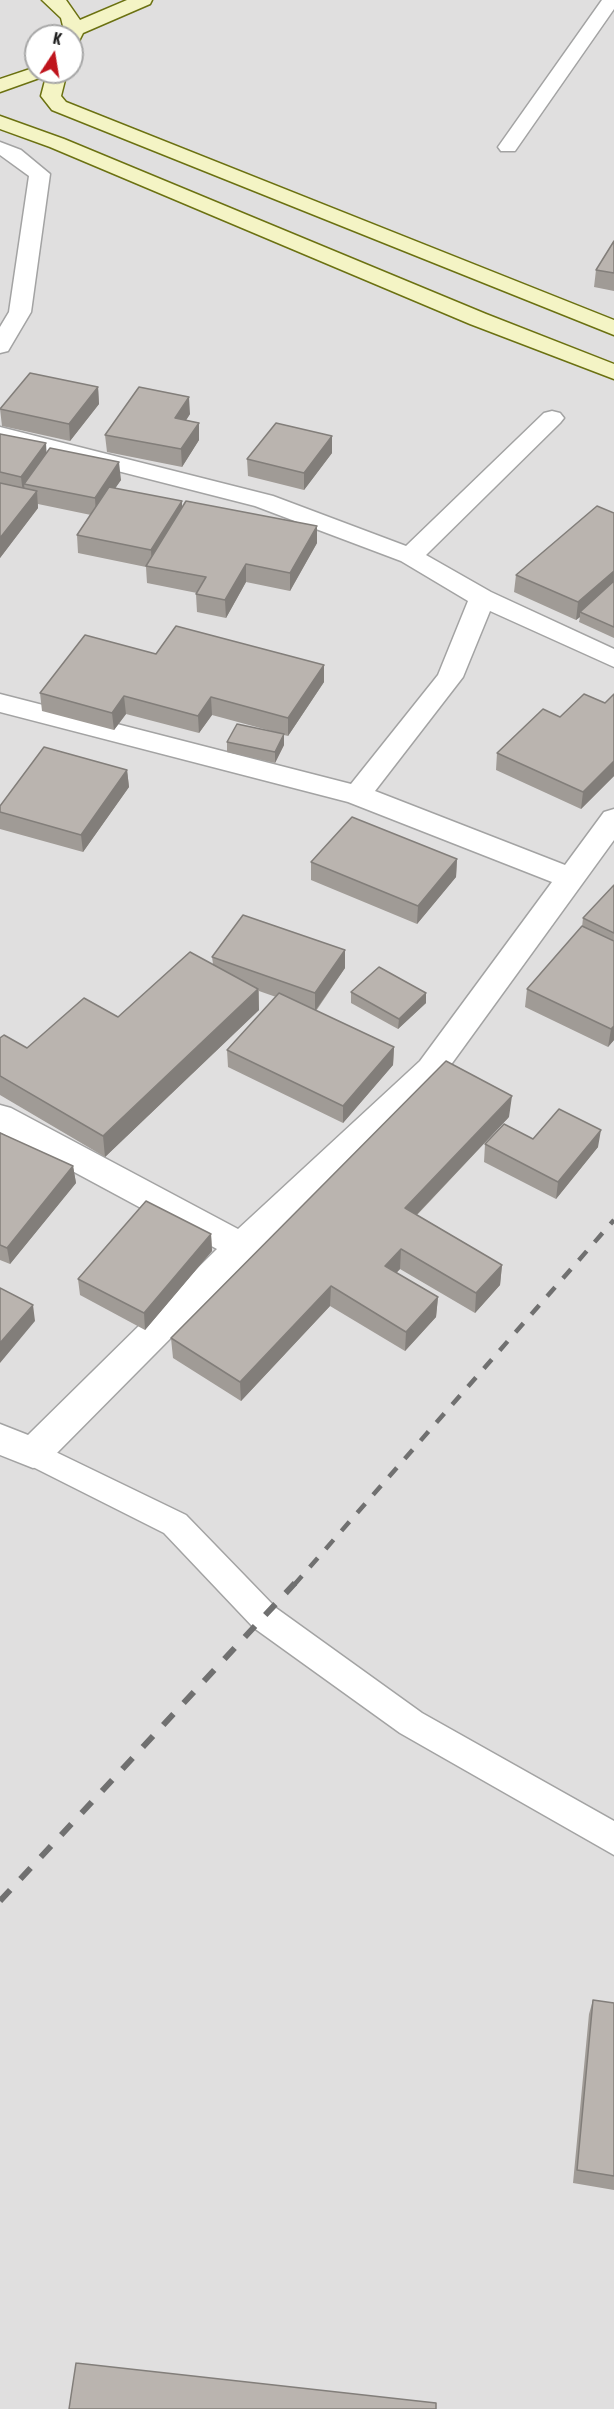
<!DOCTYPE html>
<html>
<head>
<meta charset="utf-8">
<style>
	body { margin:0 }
	#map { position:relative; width:614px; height:2409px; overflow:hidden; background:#f1eeea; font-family:"Asap Condensed",sans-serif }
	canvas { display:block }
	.north { position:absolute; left:24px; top:24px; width:60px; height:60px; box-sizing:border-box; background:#fff; border:2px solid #a7a7a7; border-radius:50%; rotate:12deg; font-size:16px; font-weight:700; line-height:24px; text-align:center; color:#222 }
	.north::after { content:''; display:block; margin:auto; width:21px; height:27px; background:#bf141c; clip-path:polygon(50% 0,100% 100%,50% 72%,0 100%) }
</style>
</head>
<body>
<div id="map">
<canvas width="614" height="2409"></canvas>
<div class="north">K</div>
</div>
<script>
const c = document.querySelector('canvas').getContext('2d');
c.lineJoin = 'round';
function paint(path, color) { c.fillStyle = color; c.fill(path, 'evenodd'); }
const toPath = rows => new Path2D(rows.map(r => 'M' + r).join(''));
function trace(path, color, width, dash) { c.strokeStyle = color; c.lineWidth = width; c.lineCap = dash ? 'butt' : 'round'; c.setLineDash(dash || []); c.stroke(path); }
const residential = toPath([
	[0,0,614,0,614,2409,0,2409],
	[36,36,72,36,72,72,36,72]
]);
const lane = toPath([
	[33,1441,186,1515,276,1608,422,1713,614,1821,614,1855,400,1733,254,1628,164,1533,23,1462,18,1453,23,1444,33,1441]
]);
const street = toPath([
	[602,0,614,0,614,9,515,151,501,151,498,147,602,0],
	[0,142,21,150,50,174,31,312,8,351,0,353,0,327,9,312,29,176,0,155,0,142],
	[552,411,560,413,564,418,560,423,426,555,491,592,614,649,614,667,490,611,463,677,375,791,565,865,604,812,614,809,614,840,442,1077,253,1255,46,1464,33,1468,0,1455,0,1424,28,1435,217,1249,0,1132,0,1105,11,1108,238,1229,420,1061,552,882,348,802,0,712,0,694,351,784,438,675,468,601,401,561,255,506,0,441,0,427,273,496,406,546,544,413,552,411]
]);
const secondary = toPath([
	[42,0,66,0,80,20,127,0,152,0,150,4,83,33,79,41,72,43,72,36,63,36,64,30,61,18,42,0],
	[36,67,36,72,67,72,61,96,66,102,614,320,614,335,52,110,41,96,47,73,45,76,0,92,0,79,36,67],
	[0,116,64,139,486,314,614,364,614,379,470,324,50,147,0,129,0,116]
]);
const railFar1 = toPath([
	[294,1585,614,1220]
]);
const rail = toPath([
	[0,1901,295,1583]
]);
const wall = toPath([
	[614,241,614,291,594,287,596,270],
	[98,387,99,404,70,441,2,426,0,409],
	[190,414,186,420,199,423,199,440,182,467,107,452,105,435],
	[0,434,47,453,121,480,115,488,182,508,317,543,290,591,246,582,226,618,197,612,196,594,197,593,147,583,146,567,78,553,77,535,91,515,38,504,38,508,0,558],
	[332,436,332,453,304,490,248,476,247,459],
	[614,513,614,638,579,622,580,617,576,620,514,592,516,575],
	[156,654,324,665,324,682,288,736,284,735,284,745,275,763,227,752,227,742,275,732,212,715,199,733,126,714,114,730,42,711,40,693],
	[614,694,614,776,581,809,496,770,497,753,560,717,605,703],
	[127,770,129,787,83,852,0,829,0,806],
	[457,859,456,877,417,924,311,880,311,862],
	[614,885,614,1040,608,1047,525,1007,527,989,582,927,583,918],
	[212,957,345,968,316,1011,394,1047,393,1065,343,1123,228,1067,227,1050,276,997,259,991,259,1010,105,1157,0,1095,0,1038,27,1048,118,1017,213,964],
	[351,992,426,1003,398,1029,351,1003],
	[509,1117,417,1215,502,1265,500,1285,475,1313,400,1269,396,1273,438,1297,436,1317,405,1351,330,1306,241,1401,173,1358,171,1338],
	[0,1133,73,1166,76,1183,10,1264,0,1260],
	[533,1139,598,1147,556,1199,484,1162,485,1144],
	[211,1234,212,1251,145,1330,80,1295,78,1279],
	[593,2000,614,2003,614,2190,573,2183,589,2014]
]);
const shadedWall = toPath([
	[98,387,99,404,70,441,69,424],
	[189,397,190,414,176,436,175,418],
	[199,423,199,440,182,467,181,449],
	[332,436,332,453,304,490,304,473],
	[46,443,47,460,24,484,25,492,23,494,21,477],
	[119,462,121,480,96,516,95,498],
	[37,491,38,508,0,558,0,538],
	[182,501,182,519,152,568,151,550],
	[317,526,317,543,290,591,290,573],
	[246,564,246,582,226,618,225,600],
	[614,571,614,586,580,612,580,617,576,620,578,602],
	[324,665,324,682,288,736,288,718],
	[124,696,126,714,114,730,112,713],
	[211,697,212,715,199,733,198,716],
	[284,734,284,745,275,763,275,752],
	[614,761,614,776,581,809,583,792],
	[127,770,129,787,83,852,81,835],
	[457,859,456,877,417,924,418,906],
	[345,950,345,968,315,1011,315,993],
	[258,989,259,1010,105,1157,103,1136],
	[426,993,426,1003,398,1029,399,1019],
	[614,1026,614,1040,608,1047,611,1029],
	[394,1047,393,1065,343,1123,343,1106],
	[512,1096,509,1117,404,1228,405,1208],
	[601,1130,598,1147,556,1199,558,1182],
	[73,1166,76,1183,10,1264,7,1248],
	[211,1234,212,1251,145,1330,144,1313],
	[401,1249,400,1269,384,1286,385,1266],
	[502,1265,500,1285,475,1313,476,1293],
	[331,1286,330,1306,241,1401,240,1382],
	[438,1297,436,1317,405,1351,406,1332],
	[33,1305,35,1321,0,1363,0,1343]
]);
const building = toPath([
	[614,241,614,273,596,270,614,241],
	[30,373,98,387,69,424,0,409,30,373],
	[139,387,189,397,175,418,199,423,181,449,105,435,139,387],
	[276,423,332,436,304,473,247,459,276,423],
	[0,434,46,443,21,477,0,472,0,434],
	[50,448,119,462,95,498,24,484,50,448],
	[0,483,37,491,0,538,0,483],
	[109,487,182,501,151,550,77,535,109,487],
	[186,501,317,526,290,573,246,564,225,600,196,594,206,577,146,566,186,501],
	[597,506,614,513,614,571,578,602,516,575,597,506],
	[614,581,614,627,580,612,614,581],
	[176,626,324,665,288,718,211,697,198,716,124,696,112,713,40,693,85,635,156,654,176,626],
	[584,694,605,703,614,694,614,761,583,792,497,753,543,709,560,717,584,694],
	[237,724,284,734,275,752,227,742,237,724],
	[44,747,127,770,81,835,0,812,0,806,44,747],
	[352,817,457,859,418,906,311,862,352,817],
	[614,885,614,933,583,918,614,885],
	[243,915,345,950,315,993,212,957,243,915],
	[582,926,614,941,614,1026,611,1029,527,989,582,926],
	[190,952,258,989,103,1136,0,1076,0,1038,4,1035,27,1048,84,998,118,1017,190,952],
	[379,967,426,993,399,1019,351,992,379,967],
	[279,993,394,1047,343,1106,227,1050,279,993],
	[446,1061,512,1096,405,1208,502,1265,476,1293,401,1249,385,1266,438,1297,406,1332,331,1286,240,1382,171,1338,446,1061],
	[559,1109,601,1130,558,1182,485,1144,504,1124,533,1139,559,1109],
	[0,1133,73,1166,7,1248,0,1245,0,1133],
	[146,1201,211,1234,144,1313,78,1279,146,1201],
	[0,1288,33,1305,0,1343,0,1288],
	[593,2000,614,2003,614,2176,577,2170,593,2000],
	[76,2363,436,2403,436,2409,69,2409,76,2363]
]);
paint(residential, '#e0dfdf');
trace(lane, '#a3a3a3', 3);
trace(street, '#a3a3a3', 3);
trace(secondary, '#6b7111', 3);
paint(lane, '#fff');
paint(street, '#fff');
paint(secondary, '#f4f4c5');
trace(railFar1, '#707070', 4.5, [12, 12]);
trace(rail, '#707070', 6, [15, 15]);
paint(wall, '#a09b96');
paint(shadedWall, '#827e7a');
paint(building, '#bab4af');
trace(building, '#827e7a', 1.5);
</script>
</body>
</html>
